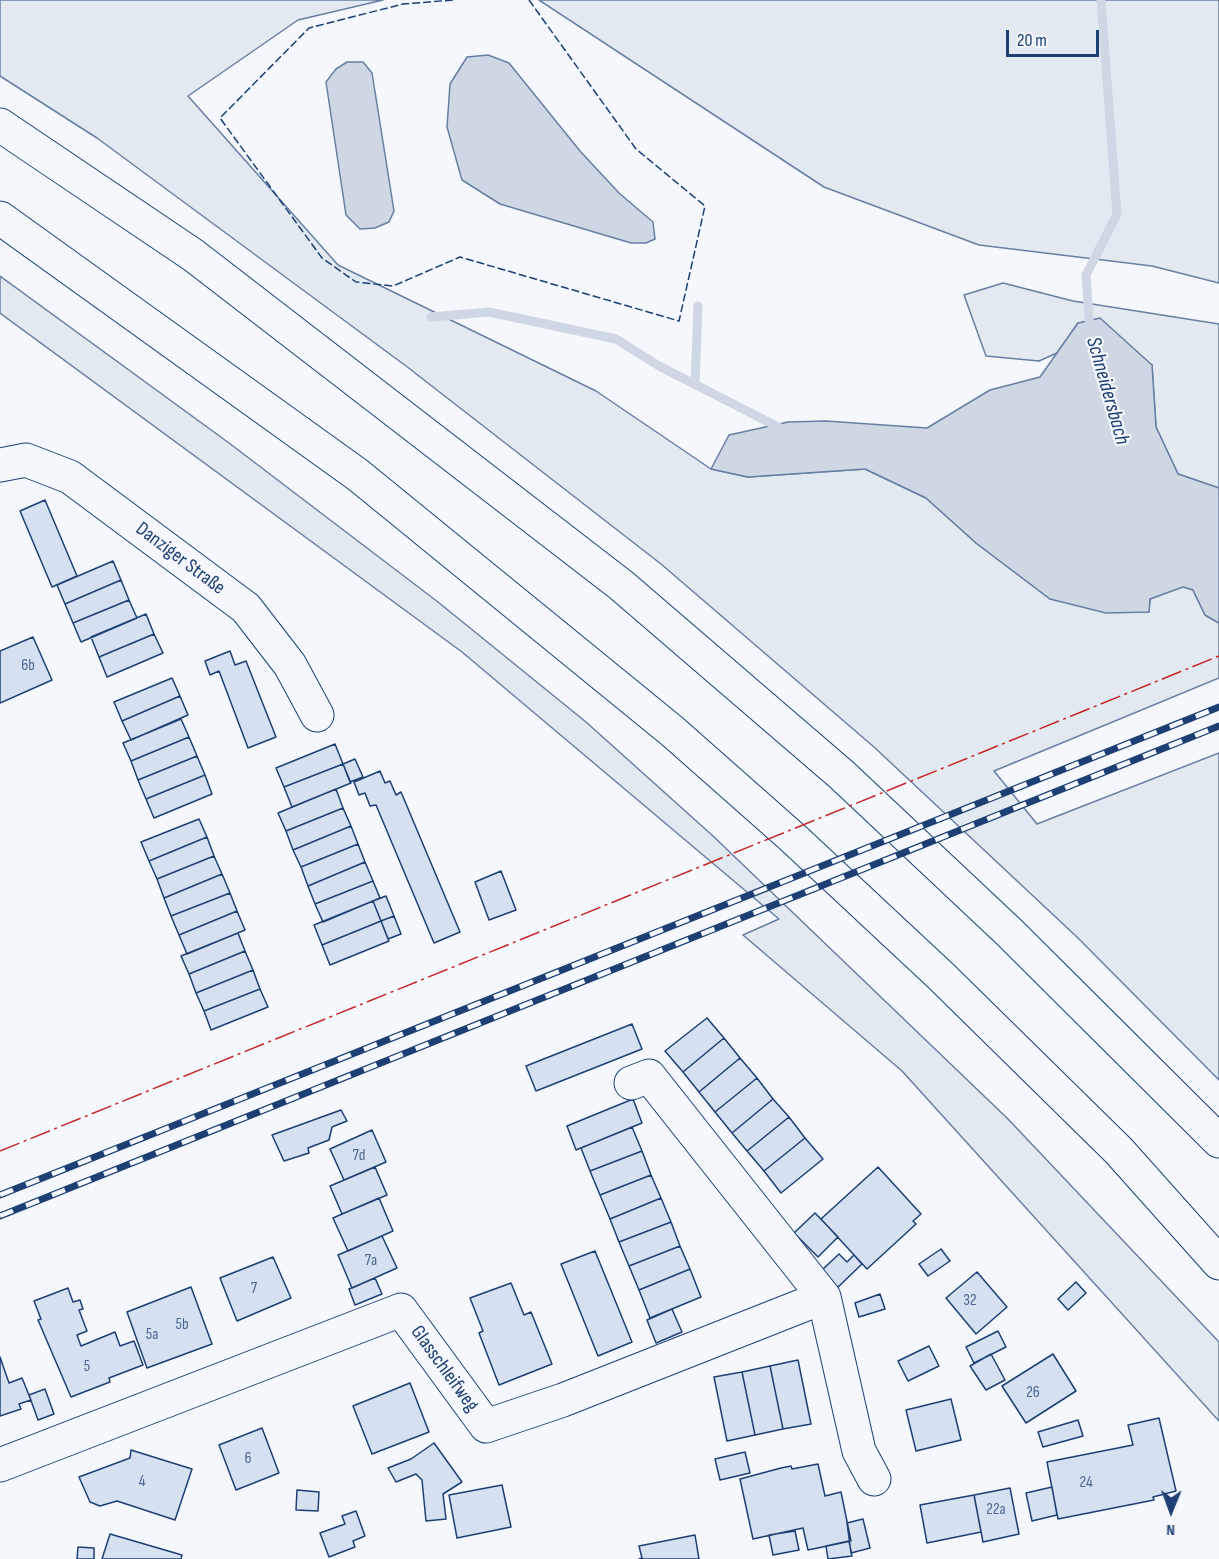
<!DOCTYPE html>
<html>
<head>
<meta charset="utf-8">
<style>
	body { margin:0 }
	#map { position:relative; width:1219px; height:1559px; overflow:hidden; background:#f4f7fb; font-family:"Sofia Sans Condensed",sans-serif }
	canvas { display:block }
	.north { position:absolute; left:1141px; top:1481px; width:60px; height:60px; -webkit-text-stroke:4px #f4f7fb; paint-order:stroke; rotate:181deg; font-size:16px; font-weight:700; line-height:24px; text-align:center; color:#1d3f73 }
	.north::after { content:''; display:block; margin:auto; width:21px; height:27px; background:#1d3f73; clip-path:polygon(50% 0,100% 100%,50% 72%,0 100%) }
	.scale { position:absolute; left:1006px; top:30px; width:93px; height:27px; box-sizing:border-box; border:3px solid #1d3f73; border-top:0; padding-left:8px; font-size:18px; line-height:21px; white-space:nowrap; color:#1d3f73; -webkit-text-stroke:4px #f4f7fb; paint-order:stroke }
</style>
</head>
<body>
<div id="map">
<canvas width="1219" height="1559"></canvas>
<div class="north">N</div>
<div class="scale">20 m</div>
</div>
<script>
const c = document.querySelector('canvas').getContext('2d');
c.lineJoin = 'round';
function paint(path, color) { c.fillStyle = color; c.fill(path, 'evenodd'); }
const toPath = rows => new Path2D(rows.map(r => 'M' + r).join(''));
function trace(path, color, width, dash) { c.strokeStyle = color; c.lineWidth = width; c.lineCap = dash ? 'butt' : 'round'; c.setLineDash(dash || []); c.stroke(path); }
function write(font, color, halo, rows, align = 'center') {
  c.font = font + ' "Sofia Sans Condensed",sans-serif'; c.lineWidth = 4.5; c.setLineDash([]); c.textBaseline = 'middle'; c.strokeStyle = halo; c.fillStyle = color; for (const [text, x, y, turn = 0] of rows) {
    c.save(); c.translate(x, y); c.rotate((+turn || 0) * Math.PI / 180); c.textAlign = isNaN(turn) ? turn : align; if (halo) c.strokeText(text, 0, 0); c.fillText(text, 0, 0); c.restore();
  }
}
const green = toPath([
	[0,0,383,0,298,20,188,96,338,265,596,391,711,469,748,477,865,469,926,498,976,543,1050,599,1149,612,1150,599,1183,586,1193,590,1205,615,1219,623,1219,678,994,771,1037,824,1219,753,1219,1080,1078,938,874,747,661,564,406,366,97,138,0,76,0,0],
	[539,0,1219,0,1219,283,1152,266,979,245,824,187,539,0],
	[0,276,229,443,438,602,586,722,713,836,1008,1119,1219,1342,1219,1421,902,1071,743,935,779,919,462,652,0,313,0,276],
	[1003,283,1073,301,1219,324,1219,488,1178,474,1156,427,1152,365,1078,323,1057,353,1039,361,986,356,964,295,1003,283]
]);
const water = toPath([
	[488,55,509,63,580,151,619,193,653,222,655,239,646,243,631,243,500,204,462,180,447,127,450,84,467,57,488,55],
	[347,62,363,62,372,73,394,211,389,222,375,228,360,229,346,215,326,82,336,69,347,62],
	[1100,318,1152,365,1156,427,1178,474,1219,488,1219,623,1205,615,1193,590,1183,587,1150,599,1149,612,1106,613,1050,599,976,543,926,498,865,469,748,477,711,469,729,435,788,422,826,421,927,428,990,390,1040,377,1078,323,1100,318]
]);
const stream = toPath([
	[431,317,489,312,616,339,659,366,784,430],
	[1090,332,1086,275,1117,214,1101,0],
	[695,385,698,306]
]);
const building = toPath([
	[45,500,77,576,52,587,20,511,45,500],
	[113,561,121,580,65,604,57,585,113,561],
	[121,580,129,600,73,623,65,604,121,580],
	[129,600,137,618,81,642,73,623,129,600],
	[146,614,154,634,99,657,91,637,146,614],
	[154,634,163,653,107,677,99,657,154,634],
	[33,637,52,680,0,703,0,651,33,637],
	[230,651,235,665,246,661,276,737,248,748,219,671,210,675,205,661,230,651],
	[172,678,180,696,122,721,114,702,172,678],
	[180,696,188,715,131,740,122,721,180,696],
	[181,719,189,737,131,761,123,743,181,719],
	[189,737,197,756,138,780,131,761,189,737],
	[335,744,343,764,284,787,276,768,335,744],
	[197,756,205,775,146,799,138,780,197,756],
	[355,759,363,777,350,782,343,764,355,759],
	[343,764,351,783,292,807,284,787,343,764],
	[380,771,385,783,390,781,396,795,401,792,460,932,434,943,376,805,370,806,365,793,359,795,354,782,380,771],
	[205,775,212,794,154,818,146,799,205,775],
	[336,789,343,808,286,831,278,813,336,789],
	[343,808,351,826,293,850,286,831,343,808],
	[199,819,207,837,149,861,141,842,199,819],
	[351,826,358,844,301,867,293,850,351,826],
	[207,837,214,856,157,879,149,861,207,837],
	[358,844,365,862,308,886,301,867,358,844],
	[214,856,222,874,164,898,157,879,214,856],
	[365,862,373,881,315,904,308,886,365,862],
	[501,871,516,910,489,920,475,882,501,871],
	[222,874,230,893,171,916,164,898,222,874],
	[373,881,380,898,323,922,315,904,373,881],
	[230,893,237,911,179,935,171,916,230,893],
	[386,896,394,916,381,921,373,901,386,896],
	[373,901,381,921,322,945,314,925,373,901],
	[237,911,245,930,187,954,179,935,237,911],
	[394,916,401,934,388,939,381,921,394,916],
	[381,921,389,941,330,965,322,945,381,921],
	[238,933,245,951,189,974,181,956,238,933],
	[245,951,253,970,196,993,189,974,245,951],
	[253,970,260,989,204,1011,196,993,253,970],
	[260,989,268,1007,211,1030,204,1011,260,989],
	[707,1018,724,1038,683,1072,665,1051,707,1018],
	[632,1024,642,1049,536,1091,526,1066,632,1024],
	[724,1038,740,1058,699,1092,683,1072,724,1038],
	[740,1058,757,1078,715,1112,699,1092,740,1058],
	[757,1078,773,1099,732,1133,715,1112,757,1078],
	[633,1099,642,1123,576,1150,567,1126,633,1099],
	[773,1099,789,1117,747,1151,732,1133,773,1099],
	[341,1110,347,1121,332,1127,329,1140,308,1148,309,1153,284,1161,272,1135,341,1110],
	[789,1117,805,1138,764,1171,747,1151,789,1117],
	[632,1127,642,1151,590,1171,581,1148,632,1127],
	[372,1130,386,1162,344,1180,330,1149,372,1130],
	[805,1138,823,1159,781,1193,764,1171,805,1138],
	[642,1151,651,1175,600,1195,590,1171,642,1151],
	[375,1167,387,1195,342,1214,330,1186,375,1167],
	[878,1167,921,1214,913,1221,916,1224,867,1269,821,1219,878,1167],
	[651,1175,661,1198,610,1219,600,1195,651,1175],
	[379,1198,393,1231,348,1251,333,1218,379,1198],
	[661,1198,671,1222,619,1242,610,1219,661,1198],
	[815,1213,838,1237,818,1257,794,1233,815,1213],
	[671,1222,680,1246,629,1266,619,1242,671,1222],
	[382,1236,397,1268,352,1288,338,1255,382,1236],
	[680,1246,690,1269,639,1290,629,1266,680,1246],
	[941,1249,950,1261,928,1276,919,1264,941,1249],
	[595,1251,632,1342,598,1356,561,1264,595,1251],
	[839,1254,847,1262,854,1255,862,1264,837,1288,821,1271,839,1254],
	[273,1257,291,1298,237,1321,220,1278,273,1257],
	[690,1269,701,1297,650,1318,639,1290,690,1269],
	[977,1272,1007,1307,976,1334,946,1298,977,1272],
	[375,1278,382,1294,355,1305,349,1289,375,1278],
	[1076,1282,1086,1293,1068,1310,1058,1299,1076,1282],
	[511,1283,524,1315,531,1312,552,1364,499,1385,479,1333,483,1331,470,1298,511,1283],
	[191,1287,212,1344,147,1368,127,1312,191,1287],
	[68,1288,73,1302,80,1300,83,1309,79,1310,87,1331,77,1335,81,1346,115,1332,120,1346,134,1341,143,1365,109,1378,110,1382,71,1397,38,1320,41,1319,34,1301,68,1288],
	[880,1294,885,1309,859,1317,855,1303,880,1294],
	[672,1309,682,1332,656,1343,647,1320,672,1309],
	[998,1331,1006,1347,974,1363,966,1347,998,1331],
	[929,1346,939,1366,908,1381,898,1361,929,1346],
	[991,1354,1005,1380,986,1390,970,1366,991,1354],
	[1053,1354,1076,1391,1026,1423,1002,1386,1053,1354],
	[0,1357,9,1383,22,1378,31,1400,19,1404,21,1409,0,1416,0,1357],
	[798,1360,811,1424,783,1429,770,1366,798,1360],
	[770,1366,783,1429,755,1435,742,1372,770,1366],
	[742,1372,755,1435,727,1441,714,1377,742,1372],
	[410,1383,429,1432,372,1454,353,1406,410,1383],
	[45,1389,54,1414,38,1420,29,1395,45,1389],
	[951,1399,961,1440,916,1451,906,1410,951,1399],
	[1159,1418,1176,1491,1153,1497,1154,1500,1058,1519,1047,1462,1133,1445,1128,1425,1159,1418],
	[1078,1420,1083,1436,1043,1447,1038,1432,1078,1420],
	[262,1428,279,1473,236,1490,219,1445,262,1428],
	[434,1443,462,1482,443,1494,446,1519,426,1521,422,1480,416,1474,396,1482,388,1468,411,1459,434,1443],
	[131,1450,192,1469,175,1520,117,1501,100,1506,90,1502,79,1477,130,1458,131,1450],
	[745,1452,750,1473,720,1480,715,1459,745,1452],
	[818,1464,825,1496,841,1492,851,1541,808,1550,803,1528,753,1539,740,1479,781,1468,791,1466,792,1469,818,1464],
	[502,1485,511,1527,457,1538,449,1495,502,1485],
	[1052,1487,1057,1515,1032,1521,1026,1493,1052,1487],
	[1010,1488,1019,1534,983,1542,974,1495,1010,1488],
	[297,1490,319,1492,318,1511,296,1510,297,1490],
	[974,1495,981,1532,927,1543,920,1505,974,1495],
	[356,1511,365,1536,353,1541,355,1547,329,1557,320,1533,345,1524,342,1516,356,1511],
	[863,1519,870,1548,851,1553,847,1523,863,1519],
	[795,1531,799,1550,773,1555,769,1535,795,1531],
	[110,1534,182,1555,181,1559,102,1559,110,1534],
	[695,1535,699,1559,639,1559,642,1558,639,1546,695,1535],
	[849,1541,852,1556,828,1559,826,1546,849,1541],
	[78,1547,94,1548,94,1559,77,1559,78,1547]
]);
const minor = toPath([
	[0,465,26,460,70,477,246,608,290,665,317,715],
	[631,1083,649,1076,824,1297,859,1451,874,1479],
	[0,1465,401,1310,486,1426,563,1400,824,1297]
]);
const highway = toPath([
	[0,125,193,255,621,585,842,775,1010,933,1219,1141],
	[0,218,358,475,672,731,792,837,942,977,1119,1151,1219,1263]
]);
const rail = toPath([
	[0,1195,1219,707],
	[0,1216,1219,726]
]);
const fence = toPath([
	[453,0,403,4,309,28,220,118,322,258,356,282,393,286,460,257,679,321,705,206,636,149,529,0]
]);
const power = toPath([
	[0,1151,1219,656]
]);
const numberNames = [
	["6b",28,666],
	["7d",359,1156],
	["7a",371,1261],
	["7",254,1289],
	["32",970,1301],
	["5b",182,1325],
	["5a",152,1335],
	["5",87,1367],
	["26",1033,1393],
	["6",248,1459],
	["4",142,1482],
	["24",1086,1483],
	["22a",996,1510]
];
const streetNames = [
	["Danziger Straße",180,559,37],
	["Glasschleifweg",444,1369,54]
];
const waterNames = [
	["Schneidersbach",1107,391,74]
];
paint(green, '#e3e9f0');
trace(green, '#687fa3', 1.5);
paint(water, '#cfd7e4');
trace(water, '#687fa3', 1.5);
trace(stream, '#cfd7e4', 9);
paint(building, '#d5e0f0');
trace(building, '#1d3f73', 1.5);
trace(minor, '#1d3f73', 35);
trace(highway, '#1d3f73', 35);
trace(minor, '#f4f7fb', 33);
trace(highway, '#f4f7fb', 33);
trace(rail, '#1d3f73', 7);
trace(rail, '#f4f7fb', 4.5, [14]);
trace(fence, '#1d3f73', 1.5, [8, 3]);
trace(power, '#c62828', 1.5, [21, 4.5, 3, 4.5]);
write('16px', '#4b6792', null, numberNames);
write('20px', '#1d3f73', '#f4f7fb', streetNames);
write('italic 21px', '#1d3f73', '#f4f7fb', waterNames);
</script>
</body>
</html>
